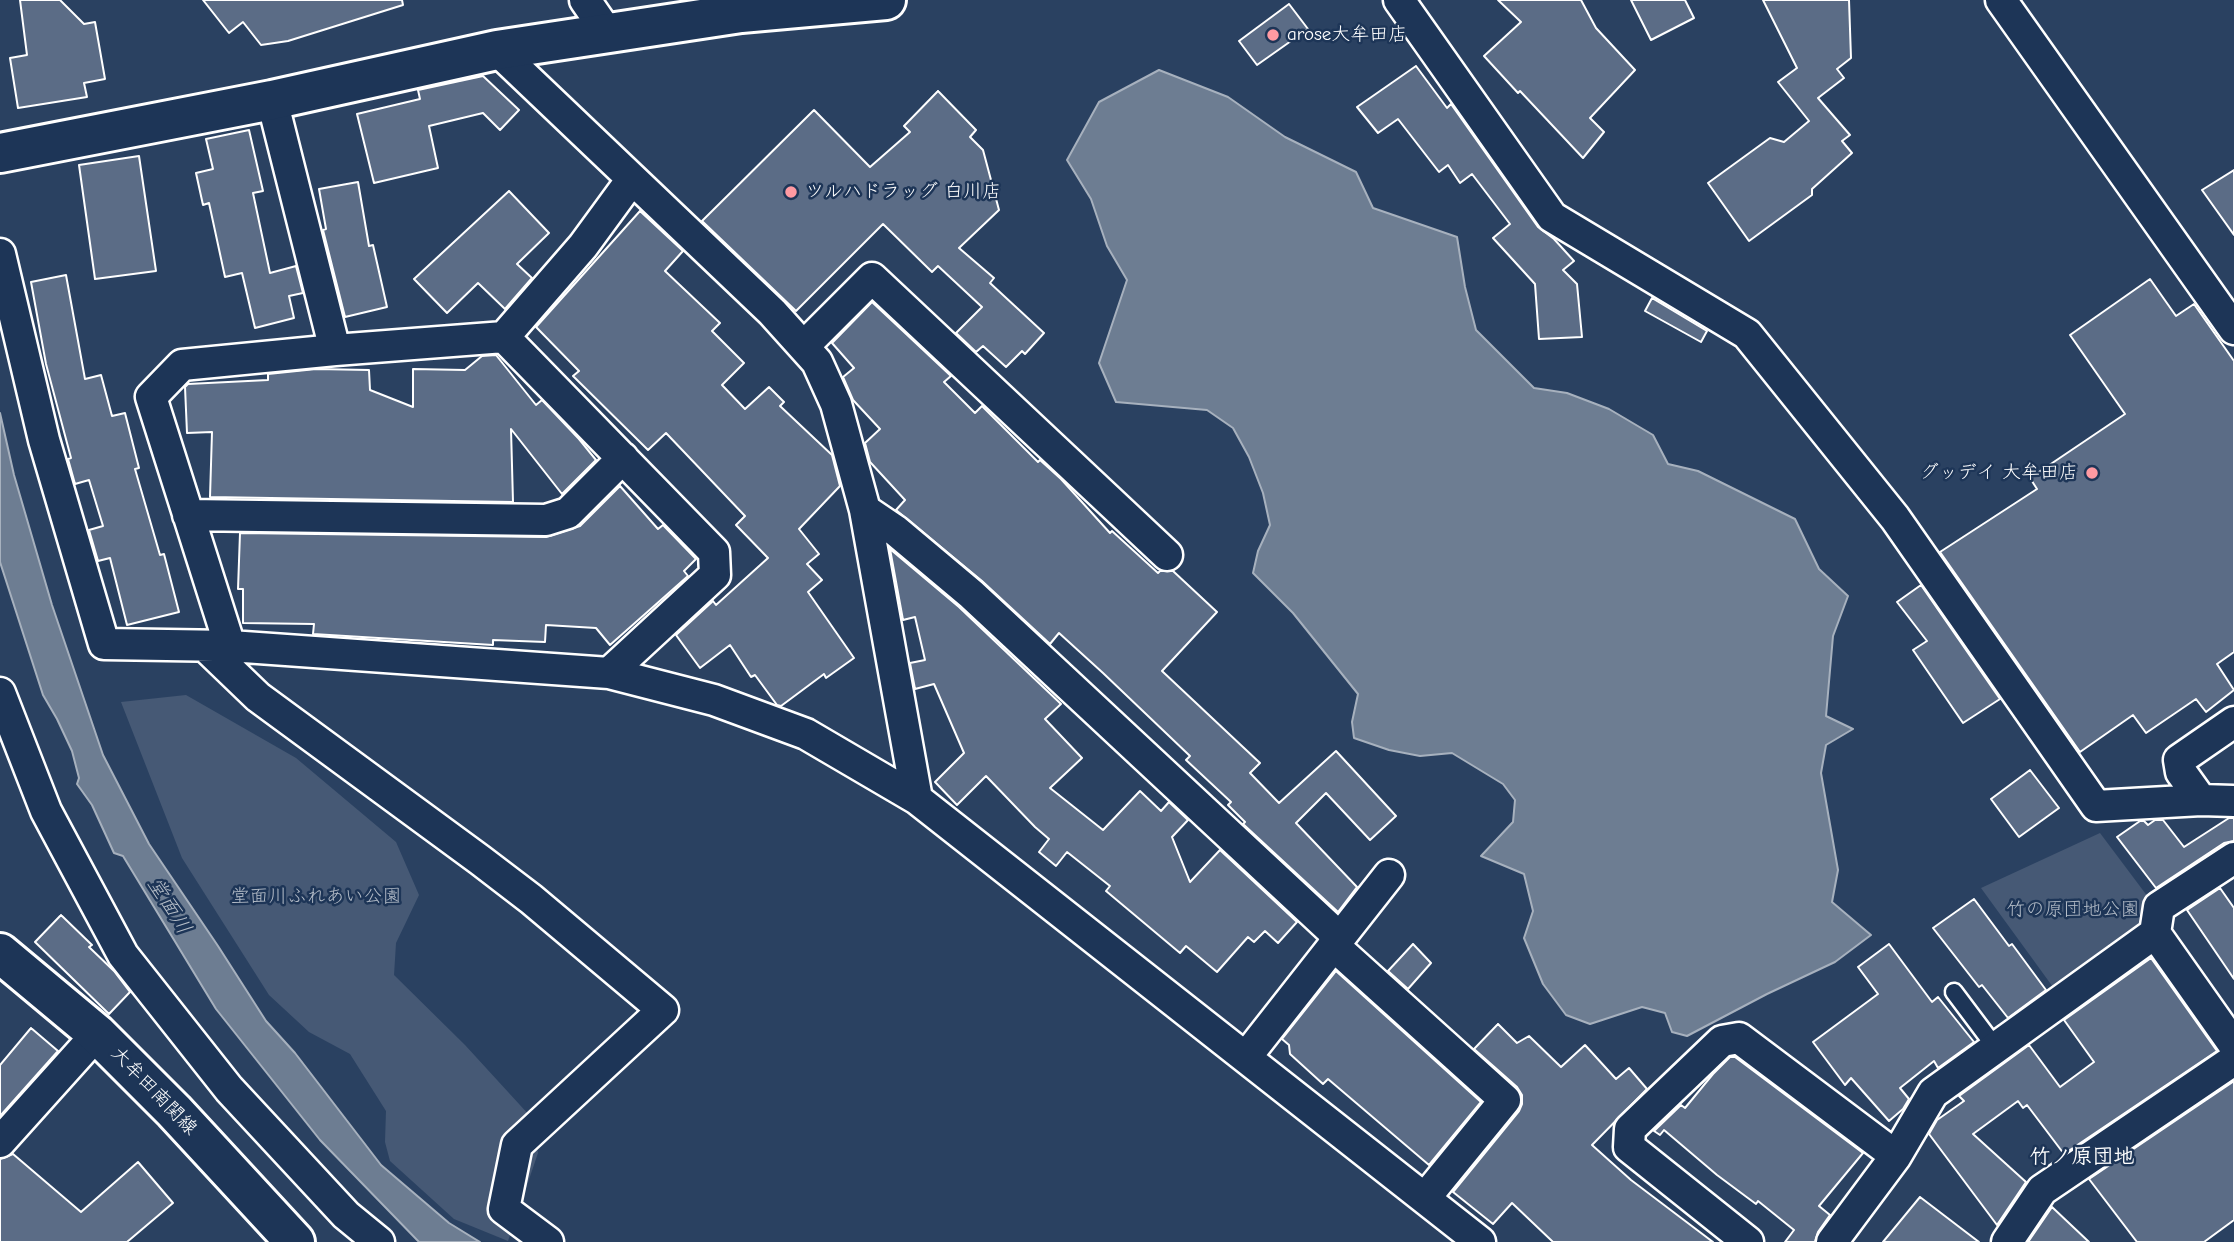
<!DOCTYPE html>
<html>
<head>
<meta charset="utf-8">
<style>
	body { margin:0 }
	canvas { display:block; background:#2a4161 }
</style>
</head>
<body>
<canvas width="2234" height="1242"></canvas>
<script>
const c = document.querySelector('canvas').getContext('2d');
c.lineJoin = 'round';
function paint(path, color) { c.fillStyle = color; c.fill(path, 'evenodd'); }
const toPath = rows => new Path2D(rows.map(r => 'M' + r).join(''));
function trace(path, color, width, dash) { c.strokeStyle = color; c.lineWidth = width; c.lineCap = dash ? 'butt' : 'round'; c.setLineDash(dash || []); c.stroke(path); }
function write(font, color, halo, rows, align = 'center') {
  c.font = font + ' "Comic Neue","Klee One",sans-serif'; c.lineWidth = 5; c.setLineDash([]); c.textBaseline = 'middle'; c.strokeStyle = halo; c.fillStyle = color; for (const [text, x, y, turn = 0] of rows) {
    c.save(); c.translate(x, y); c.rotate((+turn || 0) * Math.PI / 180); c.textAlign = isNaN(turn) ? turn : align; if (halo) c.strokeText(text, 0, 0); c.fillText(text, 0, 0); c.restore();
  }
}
const green = toPath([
	[186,695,296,758,396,842,419,895,396,943,394,975,465,1045,530,1116,538,1153,508,1241,454,1219,390,1161,385,1142,386,1111,350,1054,309,1032,269,995,182,858,121,702],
	[2100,833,2151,901,2147,929,2058,994,1981,888]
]);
const water = toPath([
	[1159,70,1228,97,1285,137,1356,172,1373,208,1457,237,1465,287,1476,330,1534,388,1567,393,1609,409,1653,435,1668,464,1698,471,1795,519,1819,569,1848,596,1833,636,1826,716,1853,729,1826,745,1821,773,1838,870,1832,902,1871,935,1835,962,1767,994,1687,1036,1672,1032,1665,1013,1642,1007,1590,1024,1566,1015,1543,984,1524,938,1533,911,1524,874,1481,856,1513,822,1515,800,1503,784,1452,753,1420,756,1389,750,1354,738,1352,722,1358,694,1293,613,1253,573,1258,551,1270,525,1263,493,1249,457,1233,428,1207,410,1116,402,1099,363,1127,280,1107,246,1091,199,1067,160,1099,102,1159,70],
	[0,413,14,475,52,605,103,755,149,844,218,946,266,1021,295,1053,381,1165,449,1223,480,1242,419,1242,320,1140,216,1009,123,856,114,853,92,805,77,784,79,778,72,751,57,719,43,695,0,562,0,413]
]);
const building = toPath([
	[20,0,60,0,84,24,95,22,105,79,84,83,87,97,18,108,10,58,27,55,20,0],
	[203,0,402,0,403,5,288,41,261,45,243,22,229,33,203,0],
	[1498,0,1581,0,1596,28,1635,70,1590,118,1604,132,1583,158,1520,91,1518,93,1484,56,1521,22,1498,0],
	[1631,0,1685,0,1694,18,1651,40,1631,0],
	[1763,0,1849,0,1851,58,1837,69,1844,78,1818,98,1850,135,1842,141,1852,153,1812,189,1812,195,1749,241,1708,183,1770,138,1784,142,1809,121,1778,82,1797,68,1763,0],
	[1289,4,1308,29,1257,65,1239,41,1289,4],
	[1416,66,1447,108,1451,104,1538,227,1554,239,1574,261,1563,270,1577,284,1582,337,1539,339,1535,284,1493,238,1510,224,1472,174,1460,183,1448,165,1439,172,1398,119,1378,133,1357,107,1416,66],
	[483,76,519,110,500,130,483,113,429,126,438,168,374,183,357,114,420,99,418,90,483,76],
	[938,91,976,130,970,137,983,150,999,210,959,248,994,278,990,283,1044,333,1025,354,1022,351,1006,367,983,346,976,352,956,333,982,307,938,266,932,272,883,224,796,311,702,221,814,110,870,167,910,132,904,126,938,91],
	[249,130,263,191,253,193,270,273,296,266,303,293,289,296,294,318,255,328,242,273,225,277,209,203,203,205,196,173,213,169,206,139,249,130],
	[139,156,156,271,95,279,79,165,139,156],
	[2234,170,2234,235,2202,190,2234,170],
	[358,182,369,246,373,245,387,307,345,317,323,230,326,229,319,189,358,182],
	[509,191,549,233,517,264,532,278,505,309,478,283,447,313,414,279,509,191],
	[640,211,683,251,665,271,720,323,712,331,744,363,722,385,745,409,769,387,784,402,780,406,832,455,840,486,799,529,819,554,807,564,822,580,808,592,854,658,826,678,824,674,781,706,777,705,755,675,751,677,730,645,700,668,676,635,713,601,716,605,768,558,736,525,745,516,666,433,648,450,573,376,579,371,536,327,640,211],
	[66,275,85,379,101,375,112,416,125,413,139,468,135,469,160,555,164,554,179,612,127,625,110,558,98,561,89,530,103,526,89,480,75,484,68,459,71,458,46,364,31,282,66,275],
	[2150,279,2176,316,2194,304,2234,361,2234,652,2217,664,2234,690,2206,712,2196,699,2146,733,2133,715,2080,752,1940,552,2037,489,2030,478,2125,414,2070,335,2150,279],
	[1652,298,1707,331,1701,342,1645,311,1652,298],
	[872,302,951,376,944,382,975,413,982,406,1038,462,1040,460,1061,479,1110,533,1112,531,1158,573,1160,571,1173,571,1217,612,1162,671,1260,763,1250,773,1279,803,1336,751,1396,816,1370,840,1326,793,1296,823,1357,887,1338,912,1243,824,1245,822,1228,805,1231,802,1186,760,1190,756,1103,673,1059,633,1050,644,982,581,896,510,905,500,870,462,865,443,880,429,853,400,843,377,854,368,832,343,872,302],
	[496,355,536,405,542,400,579,439,596,460,562,494,511,429,513,502,210,497,212,432,187,433,185,387,188,384,268,380,268,374,316,369,369,370,370,390,413,407,413,369,465,370,482,356,496,355],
	[620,486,658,529,663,525,696,559,684,571,688,576,610,645,596,628,546,625,545,642,493,640,493,645,313,634,314,624,243,623,243,589,238,589,240,533,546,537,580,526,620,486],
	[890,549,959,607,1061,704,1045,719,1082,758,1050,788,1103,830,1140,791,1161,811,1169,802,1188,820,1172,837,1190,882,1220,850,1297,922,1278,943,1265,931,1254,942,1248,937,1217,972,1186,946,1180,953,1106,891,1110,886,1067,852,1056,866,1039,852,1049,839,1035,827,986,776,957,805,935,782,964,753,934,684,915,689,910,663,925,660,915,617,903,620,890,549],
	[1921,585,2000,699,1963,723,1913,650,1927,641,1897,602,1921,585],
	[2030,770,2059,808,2019,837,1991,799,2030,770],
	[2229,818,2234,818,2234,841,2224,843,2156,888,2117,837,2140,821,2144,821,2148,825,2155,820,2163,820,2184,847,2229,818],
	[2220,888,2234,908,2234,979,2187,910,2220,888],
	[1974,899,2009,946,2012,944,2046,990,2008,1018,1982,985,1979,987,1933,928,1974,899],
	[61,915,92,945,89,947,114,971,130,992,109,1014,35,942,61,915],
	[1413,944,1431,963,1408,989,1388,971,1413,944],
	[1889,944,1932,1002,1938,997,1974,1042,1938,1068,1934,1061,1900,1088,1909,1099,1903,1109,1889,1121,1851,1078,1845,1085,1813,1042,1878,994,1858,967,1889,944],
	[2151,958,2217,1051,2064,1154,2027,1105,2023,1108,2018,1101,1973,1134,2026,1182,1997,1225,1929,1134,1937,1120,1964,1101,1959,1096,2029,1045,2060,1087,2094,1062,2064,1020,2151,958],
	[1336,971,1481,1102,1429,1165,1328,1079,1323,1084,1290,1054,1289,1045,1282,1039,1336,971],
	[1498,1024,1517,1043,1529,1036,1561,1067,1585,1045,1616,1079,1629,1068,1647,1089,1592,1145,1631,1180,1713,1242,1553,1242,1512,1203,1493,1224,1453,1192,1519,1111,1522,1104,1522,1095,1517,1087,1474,1049,1498,1024],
	[31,1028,58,1051,0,1116,0,1065,31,1028],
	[1730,1057,1735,1057,1863,1153,1819,1206,1830,1215,1818,1232,1815,1242,1785,1242,1794,1230,1758,1201,1756,1204,1717,1175,1664,1130,1660,1135,1654,1131,1681,1105,1685,1108,1713,1074,1730,1057],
	[2234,1081,2234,1220,2204,1242,2137,1242,2089,1179,2234,1081],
	[13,1154,81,1212,138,1162,173,1203,127,1242,0,1242,0,1159,13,1154],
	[1920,1197,1979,1242,1883,1242,1920,1197],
	[2052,1207,2089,1242,2028,1242,2052,1207]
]);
const lane = toPath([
	[1954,992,1996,1048]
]);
const street = toPath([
	[585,0,607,32],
	[1399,0,1552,217,1747,334,1895,518,2096,806,2201,800,2234,801],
	[2001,0,2234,329],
	[497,50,772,312,817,362,836,404,865,510,917,799],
	[272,100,335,350],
	[0,254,44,440,104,644,230,646,609,673,714,700,806,734,917,799,1480,1242],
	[504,337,714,552,715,575,609,673],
	[804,346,872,278,1167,555],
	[865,510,896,531,971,594,1339,937],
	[188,515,546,520,568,513,623,458],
	[205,646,258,697,480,860,531,899,663,1010,517,1145,504,1209,548,1242],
	[230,646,151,397,182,365,335,350,504,337,583,246,632,179],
	[0,693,46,811,123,955,229,1089,346,1215,379,1242],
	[2201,800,2181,772,2179,760,2234,722],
	[2234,858,2159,907,2155,933,2234,1045],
	[1333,945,1505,1100,1425,1198],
	[1246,1057,1389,875],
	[0,1142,97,1034],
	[1748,1242,1629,1147,1630,1129,1722,1041,1739,1038,1896,1156,1933,1093,2155,933],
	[1832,1242,1896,1156],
	[2007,1242,2042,1190,2234,1060]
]);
const secondary = toPath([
	[0,153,272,100,497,50,741,13,886,0]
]);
const primary = toPath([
	[0,953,97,1034,174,1111,295,1242]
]);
const markers = [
	[1273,35,7,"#ff9aa2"],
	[791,192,7,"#ff9aa2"],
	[2092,473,7,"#ff9aa2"]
];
const poiNames = [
	["arose大牟田店",1287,35],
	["ツルハドラッグ 白川店",805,192],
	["グッデイ 大牟田店",2078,473,"right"]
];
const parkNames = [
	["堂面川ふれあい公園",316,897],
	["竹の原団地公園",2073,910]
];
const streetNames = [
	["大牟田南関線",154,1091,46]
];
const waterNames = [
	["堂面川",169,906,58]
];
const neighbourhoodNames = [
	["竹ノ原団地",2082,1157]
];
paint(green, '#465975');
paint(water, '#6d7d92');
trace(water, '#a7b1be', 2);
paint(building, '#5b6c86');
trace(building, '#fff', 2);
trace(lane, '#fff', 21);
trace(street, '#fff', 35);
trace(secondary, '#fff', 44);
trace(primary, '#fff', 44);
trace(lane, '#1d3557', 16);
trace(street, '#1d3557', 30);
trace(secondary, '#1d3557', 38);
trace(primary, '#1d3557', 38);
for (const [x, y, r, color] of markers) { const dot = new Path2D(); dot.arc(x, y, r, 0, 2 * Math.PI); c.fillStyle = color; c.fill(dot); trace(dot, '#1d3557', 2.5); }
write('19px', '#fff', '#1d3557', poiNames, 'left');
write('19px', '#b5bdc8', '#1d3557', parkNames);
write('19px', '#fff', '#1d3557', streetNames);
write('italic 21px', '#b6bec8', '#1d3557', waterNames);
write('bold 21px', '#fff', '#1d3557', neighbourhoodNames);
</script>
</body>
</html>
